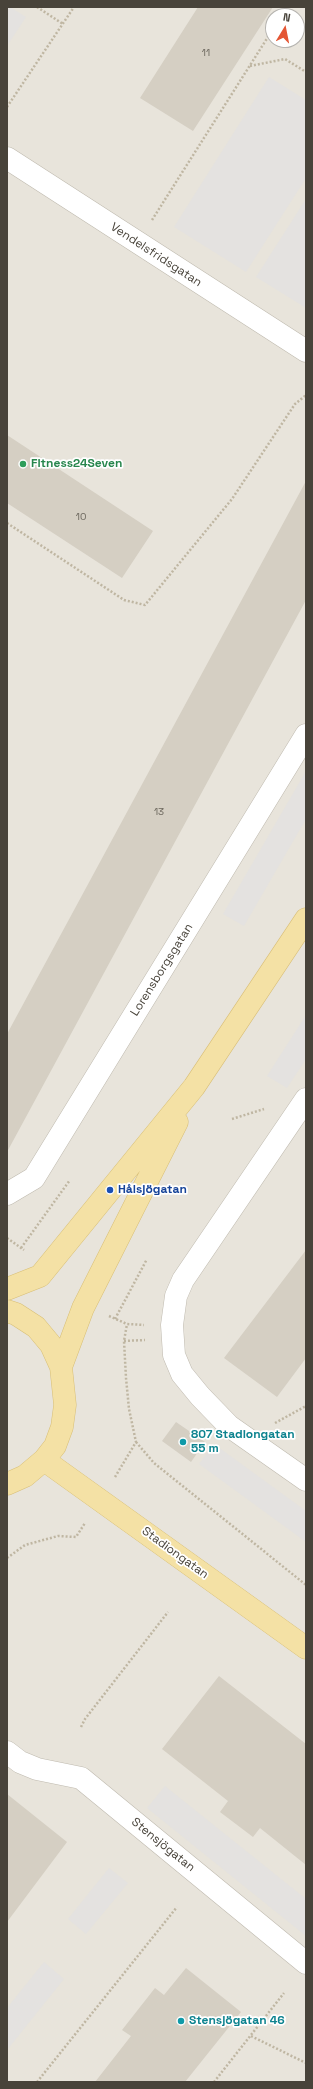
<!DOCTYPE html>
<html>
<head>
<meta charset="utf-8">
<style>
	body { margin:0 }
	#map { position:relative; width:313px; height:2089px; overflow:hidden; background:#f4f2ec; font-family:"Space Grotesk",sans-serif }
	canvas { display:block }
	.frame { position:absolute; inset:0; border:8px solid #48433a; pointer-events:none }
	.north { position:absolute; left:265px; top:8px; width:40px; height:40px; box-sizing:border-box; background:#fff; border:1px solid #b6b4b0; border-radius:50%; rotate:10deg; font-size:11px; font-weight:700; line-height:16px; text-align:center; color:#48433a }
	.north::after { content:''; display:block; margin:auto; width:14px; height:18px; background:#e45634; clip-path:polygon(50% 0,100% 100%,50% 72%,0 100%) }
</style>
</head>
<body>
<div id="map">
<canvas width="313" height="2089"></canvas>
<div class="frame"></div>
<div class="north">N</div>
</div>
<script>
const c = document.querySelector('canvas').getContext('2d');
c.lineJoin = 'round';
function paint(path, color) { c.fillStyle = color; c.fill(path, 'evenodd'); }
const toPath = rows => new Path2D(rows.map(r => 'M' + r).join(''));
function trace(path, color, width, dash) { c.strokeStyle = color; c.lineWidth = width; c.lineCap = dash ? 'butt' : 'round'; c.setLineDash(dash || []); c.stroke(path); }
function write(font, color, halo, rows, align = 'center') {
  c.font = font + ' "Space Grotesk",sans-serif'; c.lineWidth = 3.5; c.setLineDash([]); c.textBaseline = 'middle'; c.strokeStyle = halo; c.fillStyle = color; for (const [text, x, y, turn = 0] of rows) {
    c.save(); c.translate(x, y); c.rotate((+turn || 0) * Math.PI / 180); c.textAlign = isNaN(turn) ? turn : align; if (halo) c.strokeText(text, 0, 0); c.fillText(text, 0, 0); c.restore();
  }
}
const residential = toPath([
	[7,7,306,7,306,2082,7,2082],
	[273,16,297,16,297,40,273,40]
]);
const parking = toPath([
	[7,7,10,7,26,17,7,46],
	[269,77,306,100,306,178,246,272,174,227],
	[306,199,306,308,256,277],
	[306,771,306,819,244,926,223,914],
	[306,1015,306,1059,287,1088,267,1076],
	[214,1444,306,1511,306,1542,199,1464],
	[165,1786,306,1899,306,1936,147,1808],
	[109,1868,128,1883,86,1934,68,1919],
	[44,1962,64,1979,7,2050,7,2008]
]);
const building = toPath([
	[198,7,273,7,193,131,140,98],
	[7,435,153,531,122,578,7,503],
	[306,481,306,600,7,1152,7,1034],
	[306,1250,306,1358,277,1397,224,1358],
	[176,1422,205,1442,191,1462,162,1441],
	[219,1676,306,1744,306,1865,260,1828,253,1837,220,1812,228,1801,162,1749],
	[7,1794,67,1842,7,1922],
	[186,1968,241,2012,185,2082,95,2082,131,2036,122,2030,155,1988,164,1995]
]);
const path = toPath([
	[37,7,63,24],
	[281,16,287,7],
	[250,66,285,59,306,72],
	[7,107,74,7],
	[152,220,273,29],
	[7,523,124,600,145,605,232,499,295,404,306,395],
	[232,1119,264,1109],
	[7,1238,24,1250],
	[21,1248,70,1180],
	[109,1316,127,1324,144,1325],
	[115,1319,147,1259],
	[124,1341,145,1340],
	[275,1423,306,1406],
	[136,1442,154,1463,306,1585],
	[115,1477,136,1442,129,1409,126,1378,124,1341,127,1324],
	[7,1558,25,1545,58,1536,76,1537,85,1523],
	[81,1727,85,1719,168,1612],
	[251,2036,306,2063],
	[37,2082,177,1907],
	[214,2082,284,1993]
]);
const minor = toPath([
	[7,158,306,351],
	[306,1099,183,1280,176,1296,172,1325,174,1355,182,1374,200,1396,229,1426,306,1480],
	[7,1194,34,1178,306,735],
	[7,1752,20,1762,37,1769,81,1778,306,1963]
]);
const major = toPath([
	[7,1289,40,1276,194,1087,306,919],
	[7,1311,16,1314,36,1327,51,1345,61,1367,65,1405,62,1427,55,1446,44,1460,25,1476,7,1484],
	[61,1367,83,1308,177,1122],
	[44,1460,306,1648]
]);
const markers = [
	[23,464,4,"#2e9e5b"],
	[110,1190,4,"#1a4fb4"],
	[183,1442,4,"#0f9aa8"],
	[181,2021,4,"#0f9aa8"]
];
const numberNames = [
	["11",206,53],
	["10",81,517],
	["13",159,812]
];
const streetNames = [
	["Vendelsfridsgatan",156,255,33],
	["Lorensborgsgatan",162,970,-58],
	["Stadiongatan",175,1553,36],
	["Stensjögatan",163,1845,39]
];
const leisureNames = [
	["Fitness24Seven",31,464]
];
const transitNames = [
	["Hålsjögatan",118,1190]
];
const cultureNames = [
	["807 Stadiongatan",191,1435],
	["55 m",191,1449],
	["Stensjögatan 46",189,2021]
];
paint(residential, '#e8e4db');
paint(parking, '#e4e2e0');
paint(building, '#d5cfc3');
trace(minor, '#bfbaaf', 23);
trace(major, '#d8bf76', 23);
trace(path, '#bfb6a2', 2.5, [2, 2]);
trace(minor, '#fff', 22);
trace(major, '#f4e1a5', 22);
for (const [x, y, r, color] of markers) { const dot = new Path2D(); dot.arc(x, y, r, 0, 2 * Math.PI); c.fillStyle = color; c.fill(dot); trace(dot, '#fff', 1.5); }
write('10px', '#6b665c', null, numberNames);
write('12px', '#48433a', '#fff', streetNames);
write('bold 12px', '#27864d', '#fff', leisureNames, 'left');
write('bold 12px', '#164399', '#fff', transitNames, 'left');
write('bold 12px', '#0d838f', '#fff', cultureNames, 'left');
</script>
</body>
</html>
